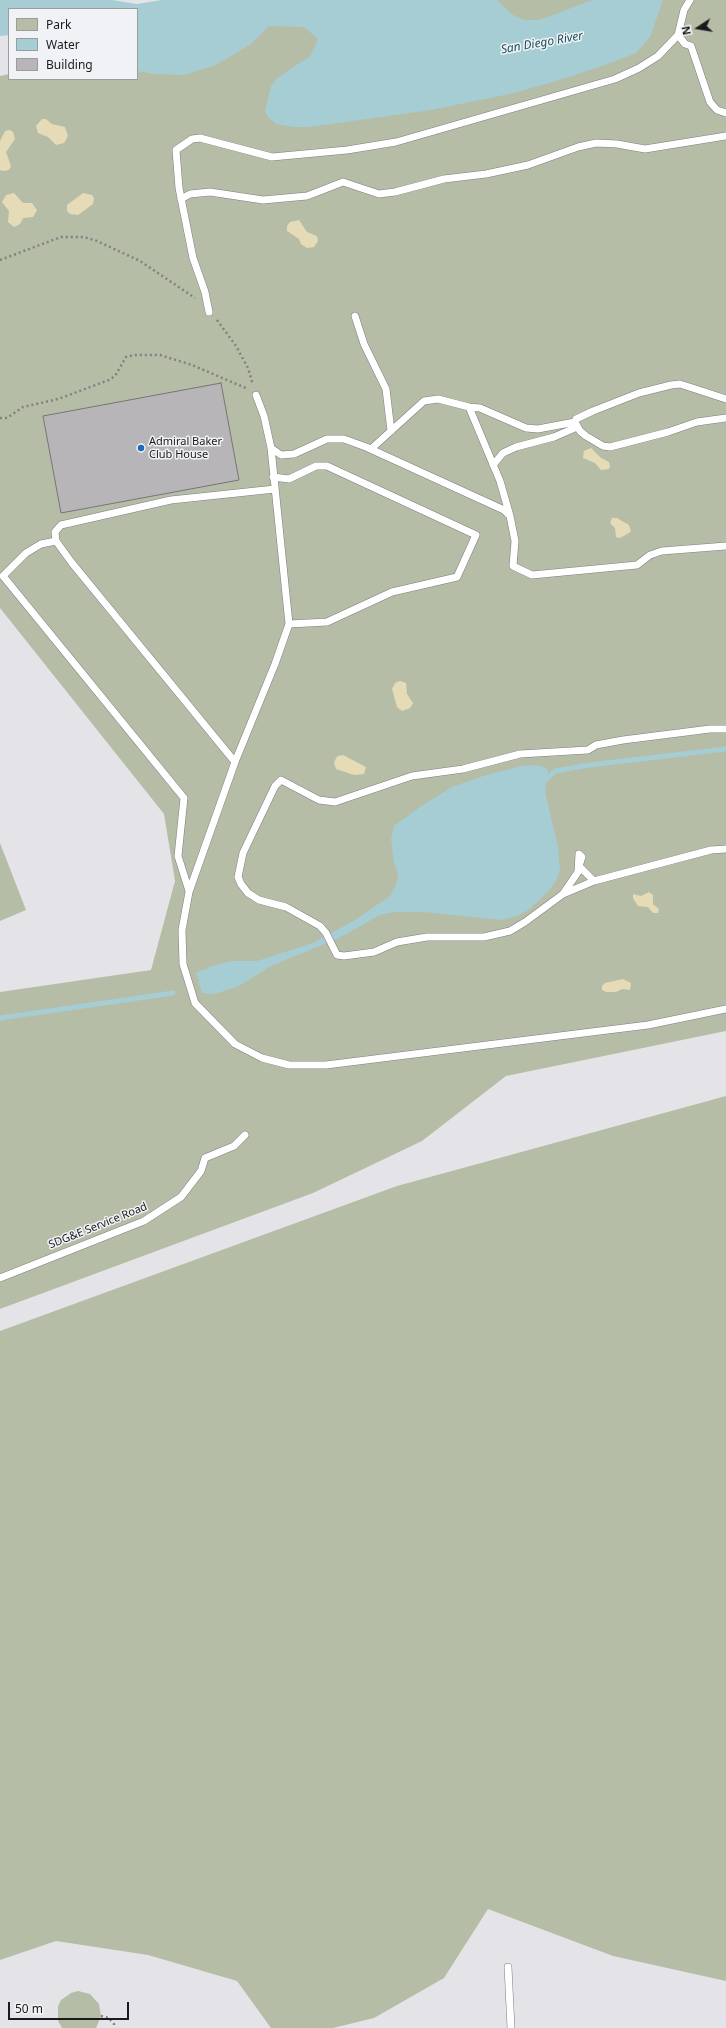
<!DOCTYPE html>
<html>
<head>
<meta charset="utf-8">
<style>
	body { margin:0 }
	#map { position:relative; width:726px; height:2028px; overflow:hidden; background:#e4e4e8; font-family:"Noto Sans",sans-serif }
	canvas { display:block }
	.legend { position:absolute; left:8px; top:8px; width:130px; height:72px; box-sizing:border-box; background:#f1f2f6; border:1px solid #9b9c9e; margin:0; padding:5px 7px; list-style:none; font-size:12px; color:#191a1b }
	.legend li { display:flex; align-items:center; gap:8px; height:20px }
	.legend b { width:20px; border:1px solid #9b9c9e }
	.north { position:absolute; left:678px; top:8px; width:40px; height:40px; -webkit-text-stroke:3px #f1f2f6; paint-order:stroke; rotate:258deg; font-size:11px; font-weight:700; line-height:16px; text-align:center; color:#191a1b }
	.north::after { content:''; display:block; margin:auto; width:14px; height:18px; background:#191a1b; clip-path:polygon(50% 0,100% 100%,50% 72%,0 100%) }
	.scale { position:absolute; left:8px; top:2002px; width:121px; height:18px; box-sizing:border-box; border:2px solid #191a1b; border-top:0; padding-left:5px; font-size:12px; line-height:14px; white-space:nowrap; color:#191a1b; -webkit-text-stroke:3px #f1f2f6; paint-order:stroke }
</style>
</head>
<body>
<div id="map">
<canvas width="726" height="2028"></canvas>
<ul class="legend">
<li><b style="height:11px;background:#b6bda6"></b>Park</li>
<li><b style="height:11px;background:#a6ccd4"></b>Water</li>
<li><b style="height:11px;background:#b7b5b8"></b>Building</li>
</ul>
<div class="north">N</div>
<div class="scale">50 m</div>
</div>
<script>
const c = document.querySelector('canvas').getContext('2d');
c.lineJoin = 'round';
function paint(path, color) { c.fillStyle = color; c.fill(path, 'evenodd'); }
const toPath = rows => new Path2D(rows.map(r => 'M' + r).join(''));
function trace(path, color, width, dash) { c.strokeStyle = color; c.lineWidth = width; c.lineCap = dash ? 'butt' : 'round'; c.setLineDash(dash || []); c.stroke(path); }
function write(font, color, halo, rows, align = 'center') {
  c.font = font + ' "Noto Sans",sans-serif'; c.lineWidth = 3; c.setLineDash([]); c.textBaseline = 'middle'; c.strokeStyle = halo; c.fillStyle = color; for (const [text, x, y, turn = 0] of rows) {
    c.save(); c.translate(x, y); c.rotate((+turn || 0) * Math.PI / 180); c.textAlign = isNaN(turn) ? turn : align; if (halo) c.strokeText(text, 0, 0); c.fillText(text, 0, 0); c.restore();
  }
}
const green = toPath([
	[209,0,726,0,726,1031,506,1076,422,1141,313,1193,0,1309,0,992,151,970,175,881,164,814,0,608,0,76,9,74,9,79,137,79,137,32],
	[0,843,26,910,0,921],
	[726,1096,726,1981,613,1956,488,1909,444,1978,374,2018,333,2028,271,2028,237,1981,148,1955,56,1941,0,1960,0,1331,397,1186],
	[78,1991,90,1994,99,2004,101,2016,96,2028,62,2028,58,2021,58,2006,61,2000,71,1993]
]);
const sand = toPath([
	[42,119,46,119,52,124,65,127,68,136,64,143,56,145,48,137,38,133,36,126],
	[10,130,13,132,15,139,6,152,11,166,9,170,3,171,0,170,0,141,5,131],
	[14,193,23,203,32,203,37,210,33,217,23,218,20,224,14,227,8,222,9,211,2,202,6,195],
	[83,193,92,195,94,198,93,204,78,215,70,214,67,211,67,205],
	[299,220,307,232,317,236,318,241,314,247,307,248,301,244,299,239,287,231,287,226,290,222],
	[591,448,601,458,609,462,610,466,609,469,601,470,595,463,583,458,584,451],
	[612,518,617,518,629,525,631,531,629,533,620,538,616,537,615,528,610,523],
	[400,681,406,683,407,694,413,703,410,708,402,711,397,707,392,689,395,683],
	[343,755,366,767,364,774,354,775,336,769,334,763,336,758,338,756],
	[649,892,653,895,653,904,659,909,658,913,653,913,648,907,638,906,633,898,633,894,641,896],
	[623,979,631,983,630,990,622,989,616,992,606,992,602,990,602,986,605,983]
]);
const water = toPath([
	[0,0,112,0,137,4,162,0,497,0,513,15,524,20,537,20,548,17,592,0,663,0,650,37,636,53,608,64,566,78,514,93,431,110,309,127,294,127,276,124,268,117,265,111,271,86,277,78,310,56,316,44,318,39,304,27,269,26,251,44,216,65,184,75,155,74,137,71,137,9,9,9,9,35,0,36],
	[538,765,547,769,548,774,545,783,546,796,558,847,560,870,557,879,548,892,527,911,517,916,502,920,424,912,394,912,380,915,339,938,271,966,239,986,215,994,202,993,196,973,215,965,232,961,257,961,313,943,355,920,387,898,391,895,397,882,398,872,394,863,391,839,394,826,420,807,452,787,486,775,521,766]
]);
const stream = toPath([
	[541,784,555,771,589,765,726,749],
	[0,1018,173,993]
]);
const building = toPath([
	[221,383,239,480,61,513,43,416,221,383]
]);
const path = toPath([
	[0,260,61,237,84,237,97,241,140,261,195,298],
	[217,320,236,346,248,368,253,385],
	[0,418,7,418,23,407,58,399,109,380,115,376,126,357,134,355,160,355,192,365,248,389],
	[101,2016,109,2018,114,2024,114,2028]
]);
const service = toPath([
	[690,0,684,10,678,35,685,44,691,46,710,102,717,110,726,113],
	[181,199,190,194,210,192,263,200,307,196,343,182,379,194,395,192,444,179,486,174,528,165,578,147,596,143,617,144,645,149,726,136],
	[209,312,205,292,193,258,179,188,176,150,192,139,200,138,272,157,347,150,396,142,615,79,639,68,658,56,678,35],
	[355,316,364,344,386,389,391,431],
	[256,395,264,416,271,448,289,624,275,664,235,762,189,892,182,930,183,964,195,1003,235,1044,262,1058,289,1065,326,1065,648,1025,726,1009],
	[726,399,680,384,671,385,639,393,593,411,576,419,575,422,580,431,586,436,603,446,610,447,668,432,697,422,726,418],
	[271,448,281,455,294,454,327,439,344,439,366,447,504,510,510,516,515,541,513,566,532,575,637,565,650,555,662,551,726,546],
	[371,449,424,401,438,399,469,407],
	[493,465,503,453,516,447,554,437,577,427],
	[273,477,289,479,316,466,327,466,476,535,457,577,392,592,327,622,289,624],
	[510,516,500,481,469,407,480,408,526,428,538,429,575,422],
	[56,541,41,544,26,553,3,576,184,798,178,856,189,891],
	[726,729,710,729,623,740,596,745,588,750,520,754,463,769,412,776,335,802,319,800,281,780,275,786,243,853,238,877,241,884,248,893,259,900,286,907,320,926,326,933,337,955,344,956,374,952,397,942,427,937,484,937,510,931,525,922,563,894,578,872,579,854,582,857,579,866,594,881,711,850,726,849],
	[235,762,72,563,56,541,55,532,61,525,171,500,275,489],
	[563,894,594,881],
	[0,1278,144,1221,181,1197,201,1171,205,1158,234,1146,245,1135],
	[508,1967,511,2028]
]);
const markers = [
	[141,448,4,"#216aba"]
];
const poiNames = [
	["Admiral Baker",149,442],
	["Club House",149,455]
];
const streetNames = [
	["SDG&E Service Road",98,1226,-22]
];
const waterNames = [
	["San Diego River",542,43,-10]
];
paint(green, '#b6bda6');
paint(sand, '#e5dbb6');
paint(water, '#a6ccd4');
trace(stream, '#a6ccd4', 5);
paint(building, '#b7b5b8');
trace(building, '#777578', 1);
trace(service, '#7d7d81', 8);
trace(path, '#818184', 2.5, [2, 3]);
trace(service, '#fff', 7);
for (const [x, y, r, color] of markers) { const dot = new Path2D(); dot.arc(x, y, r, 0, 2 * Math.PI); c.fillStyle = color; c.fill(dot); trace(dot, '#f1f2f6', 1.5); }
write('11px', '#191a1b', '#f1f2f6', poiNames, 'left');
write('11px', '#191a1b', '#f1f2f6', streetNames);
write('italic 12px', '#194f59', '#f1f2f6', waterNames);
</script>
</body>
</html>
